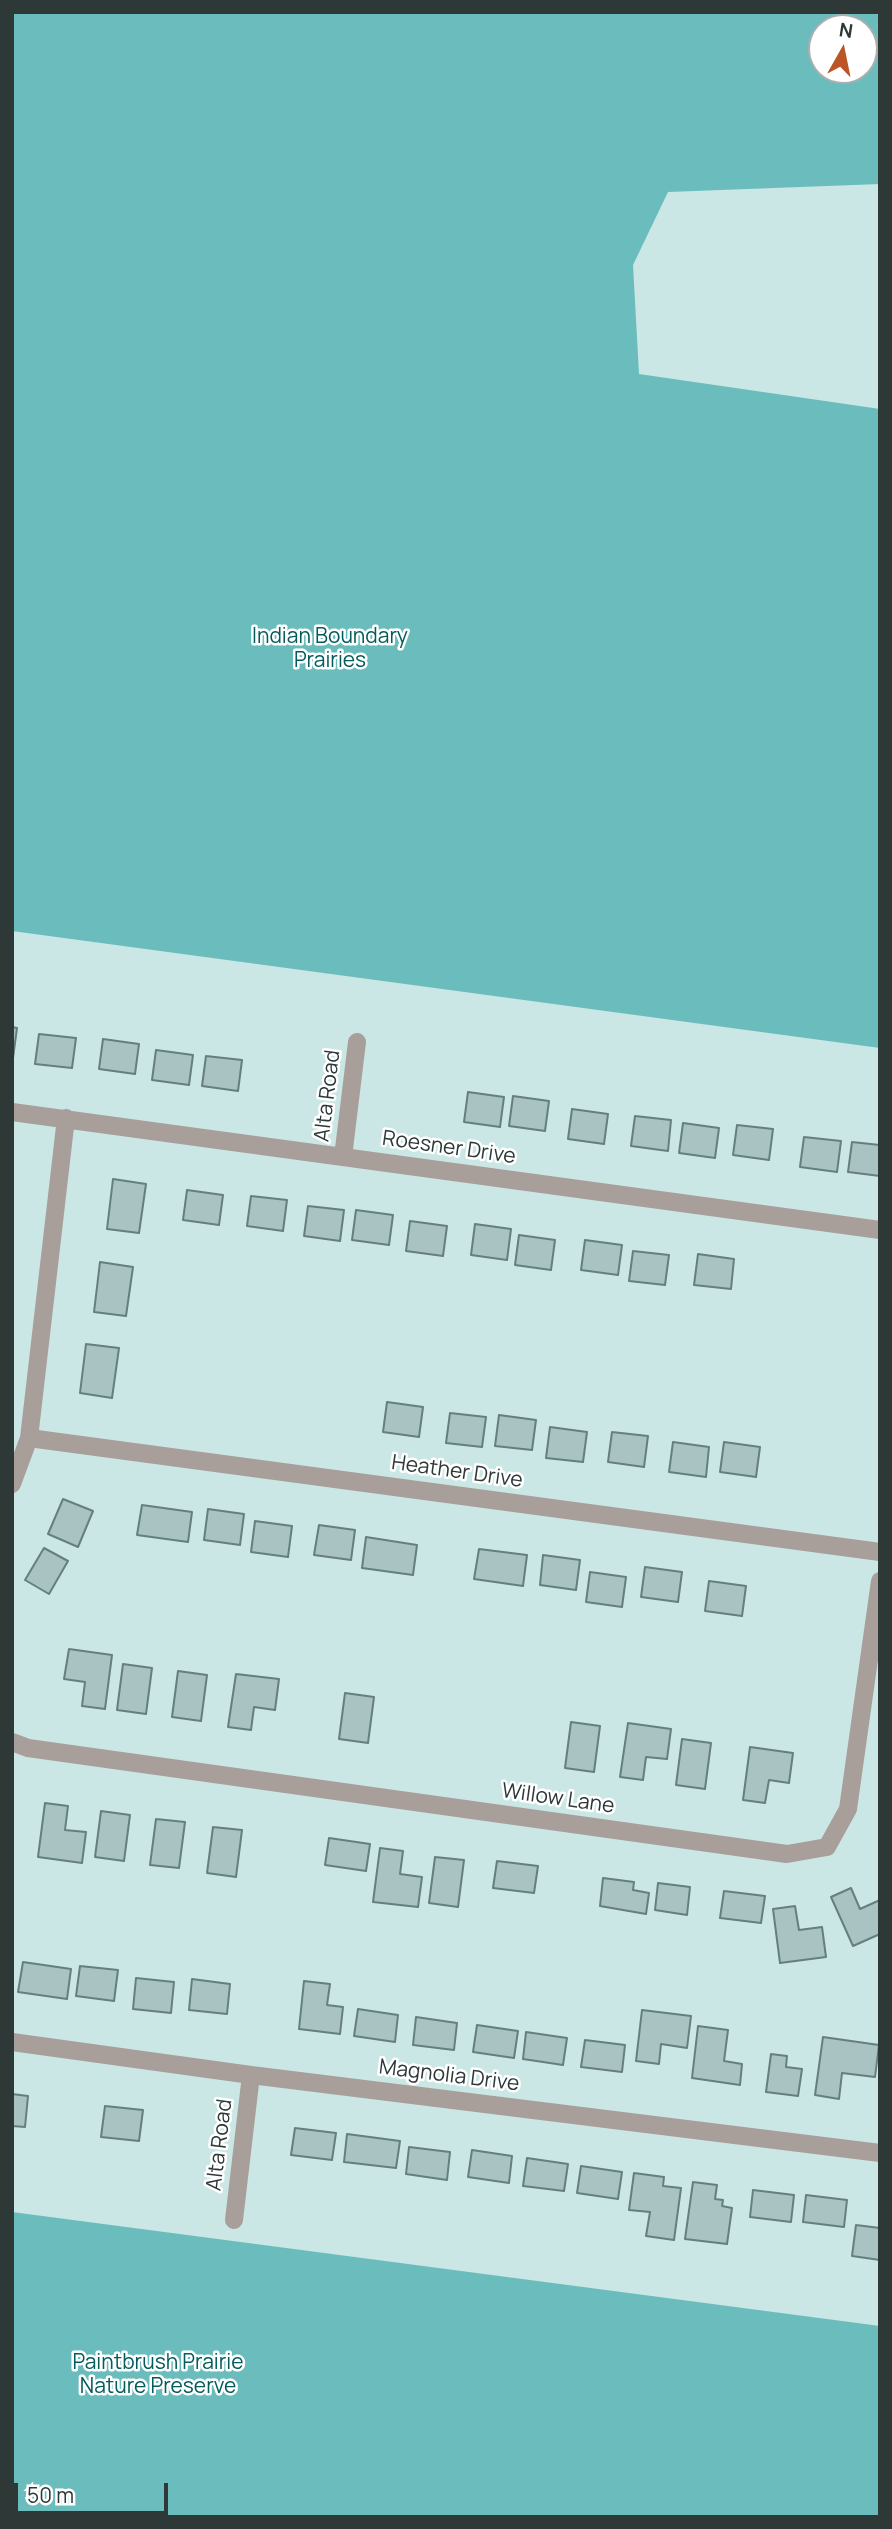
<!DOCTYPE html>
<html>
<head>
<meta charset="utf-8">
<style>
	body { margin:0 }
	#map { position:relative; width:892px; height:2529px; overflow:hidden; background:#cae6e5; font-family:Manrope,sans-serif }
	canvas { display:block }
	.frame { position:absolute; inset:0; border:14px solid #2d3837; pointer-events:none }
	.north { position:absolute; left:808px; top:14px; width:70px; height:70px; box-sizing:border-box; background:#fff; border:2px solid #abafaf; border-radius:50%; rotate:9deg; font-size:19px; font-weight:700; line-height:28px; text-align:center; color:#2d3837 }
	.north::after { content:''; display:block; margin:auto; width:24px; height:32px; background:#bb5526; clip-path:polygon(50% 0,100% 100%,50% 72%,0 100%) }
	.scale { position:absolute; left:14px; top:2483px; width:154px; height:32px; box-sizing:border-box; border:4px solid #2d3837; border-top:0; padding-left:9px; font-size:21px; line-height:24px; white-space:nowrap; color:#2d3837; -webkit-text-stroke:5px #fff; paint-order:stroke }
</style>
</head>
<body>
<div id="map">
<canvas width="892" height="2529"></canvas>
<div class="frame"></div>
<div class="north">N</div>
<div class="scale">50 m</div>
</div>
<script>
const c = document.querySelector('canvas').getContext('2d');
c.lineJoin = 'round';
function paint(path, color) { c.fillStyle = color; c.fill(path, 'evenodd'); }
const toPath = rows => new Path2D(rows.map(r => 'M' + r).join(''));
function trace(path, color, width, dash) { c.strokeStyle = color; c.lineWidth = width; c.lineCap = dash ? 'butt' : 'round'; c.setLineDash(dash || []); c.stroke(path); }
function write(font, color, halo, rows, align = 'center') {
  c.font = font + ' Manrope,sans-serif'; c.lineWidth = 5; c.setLineDash([]); c.textBaseline = 'middle'; c.strokeStyle = halo; c.fillStyle = color; for (const [text, x, y, turn = 0] of rows) {
    c.save(); c.translate(x, y); c.rotate((+turn || 0) * Math.PI / 180); c.textAlign = isNaN(turn) ? turn : align; if (halo) c.strokeText(text, 0, 0); c.fillText(text, 0, 0); c.restore();
  }
}
const green = toPath([
	[12,12,880,12,880,184,668,192,633,265,639,374,880,409,880,1048,12,931],
	[864,28,864,70,822,70,822,28],
	[12,2212,880,2326,880,2517,12,2517]
]);
const building = toPath([
	[12,1027,17,1028,13,1058,12,1058,12,1027],
	[39,1034,76,1038,72,1068,35,1064,39,1034],
	[103,1039,139,1044,135,1074,99,1069,103,1039],
	[156,1050,193,1055,189,1085,152,1080,156,1050],
	[206,1056,242,1060,238,1091,202,1086,206,1056],
	[468,1092,504,1097,500,1127,464,1122,468,1092],
	[513,1096,549,1101,545,1131,509,1126,513,1096],
	[572,1109,608,1114,604,1144,568,1139,572,1109],
	[635,1116,671,1120,668,1151,631,1146,635,1116],
	[683,1123,719,1128,715,1158,679,1153,683,1123],
	[737,1125,773,1129,769,1160,733,1155,737,1125],
	[804,1137,841,1141,837,1172,800,1167,804,1137],
	[852,1142,880,1145,880,1176,848,1172,852,1142],
	[113,1179,146,1184,139,1233,107,1229,113,1179],
	[187,1190,223,1195,219,1225,183,1220,187,1190],
	[251,1196,287,1200,283,1231,247,1226,251,1196],
	[308,1206,344,1210,340,1241,304,1236,308,1206],
	[356,1210,393,1215,389,1245,352,1240,356,1210],
	[410,1221,447,1226,443,1256,406,1251,410,1221],
	[475,1224,511,1229,507,1260,471,1255,475,1224],
	[519,1235,555,1240,551,1270,515,1265,519,1235],
	[585,1240,622,1245,618,1275,581,1270,585,1240],
	[633,1251,669,1255,665,1285,629,1281,633,1251],
	[698,1254,734,1259,731,1289,694,1285,698,1254],
	[100,1262,133,1267,126,1316,94,1312,100,1262],
	[86,1344,119,1348,112,1398,80,1393,86,1344],
	[387,1402,423,1407,419,1437,383,1432,387,1402],
	[450,1413,486,1417,482,1447,446,1443,450,1413],
	[499,1415,536,1420,532,1450,495,1446,499,1415],
	[550,1427,587,1432,583,1462,546,1458,550,1427],
	[612,1432,648,1436,644,1467,608,1462,612,1432],
	[673,1442,709,1447,706,1477,669,1472,673,1442],
	[724,1442,760,1447,756,1477,720,1472,724,1442],
	[63,1499,93,1511,78,1547,48,1534,63,1499],
	[142,1505,192,1512,188,1542,137,1535,142,1505],
	[208,1509,244,1514,240,1545,204,1540,208,1509],
	[255,1521,292,1526,288,1557,251,1552,255,1521],
	[319,1525,355,1530,351,1560,314,1555,319,1525],
	[366,1537,417,1545,413,1575,362,1568,366,1537],
	[44,1548,68,1561,49,1594,25,1580,44,1548],
	[479,1549,527,1555,523,1586,474,1579,479,1549],
	[543,1555,580,1560,576,1590,540,1585,543,1555],
	[645,1567,682,1572,678,1602,641,1597,645,1567],
	[590,1572,626,1577,622,1607,586,1602,590,1572],
	[709,1581,746,1586,742,1616,705,1611,709,1581],
	[69,1649,112,1655,105,1709,82,1706,85,1682,64,1679,69,1649],
	[123,1664,152,1668,146,1714,117,1710,123,1664],
	[178,1671,207,1675,201,1721,172,1717,178,1671],
	[236,1674,279,1679,275,1710,254,1707,251,1730,228,1727,236,1674],
	[345,1693,374,1697,368,1743,339,1739,345,1693],
	[571,1722,600,1726,594,1772,565,1768,571,1722],
	[628,1723,671,1729,667,1759,646,1757,643,1780,620,1777,628,1723],
	[682,1739,711,1743,705,1789,676,1785,682,1739],
	[750,1747,793,1753,789,1783,769,1780,765,1803,743,1800,750,1747],
	[45,1803,68,1806,65,1830,86,1832,82,1863,38,1857,45,1803],
	[101,1811,130,1815,124,1861,95,1857,101,1811],
	[156,1819,185,1822,179,1868,150,1865,156,1819],
	[213,1827,242,1830,236,1877,207,1873,213,1827],
	[329,1838,370,1844,366,1871,325,1865,329,1838],
	[380,1848,403,1851,400,1874,422,1877,418,1907,373,1902,380,1848],
	[435,1857,464,1860,458,1907,429,1903,435,1857],
	[497,1861,538,1866,534,1893,493,1888,497,1861],
	[603,1878,634,1882,633,1890,649,1893,646,1914,600,1906,603,1878],
	[658,1883,690,1887,687,1915,655,1910,658,1883],
	[851,1888,860,1909,880,1900,880,1934,853,1946,831,1897,851,1888],
	[724,1891,765,1896,761,1923,720,1918,724,1891],
	[795,1906,799,1930,822,1927,826,1957,780,1963,773,1909,795,1906],
	[23,1962,71,1969,67,1999,18,1992,23,1962],
	[80,1966,118,1970,114,2001,76,1996,80,1966],
	[136,1978,174,1982,171,2013,133,2009,136,1978],
	[192,1979,230,1984,227,2014,189,2010,192,1979],
	[304,1981,330,1984,327,2005,343,2007,340,2034,299,2029,304,1981],
	[358,2009,398,2015,395,2042,354,2036,358,2009],
	[642,2010,691,2016,687,2048,661,2044,659,2064,636,2061,642,2010],
	[416,2017,457,2023,454,2050,413,2045,416,2017],
	[477,2025,518,2031,514,2058,473,2052,477,2025],
	[698,2026,728,2030,724,2061,742,2064,740,2085,692,2078,698,2026],
	[526,2032,567,2038,563,2065,523,2059,526,2032],
	[823,2037,879,2045,875,2077,842,2073,839,2099,815,2095,823,2037],
	[585,2040,625,2045,622,2072,581,2067,585,2040],
	[771,2054,787,2056,786,2067,802,2069,798,2096,766,2092,771,2054],
	[12,2094,28,2096,25,2127,12,2126,12,2094],
	[105,2106,143,2110,139,2141,101,2137,105,2106],
	[295,2128,336,2133,332,2160,291,2155,295,2128],
	[347,2134,400,2141,396,2168,344,2162,347,2134],
	[409,2147,450,2152,447,2180,406,2174,409,2147],
	[472,2150,512,2156,509,2183,468,2177,472,2150],
	[527,2158,568,2164,564,2191,523,2186,527,2158],
	[581,2166,622,2172,618,2199,577,2193,581,2166],
	[634,2173,664,2177,663,2186,681,2188,674,2240,646,2236,650,2212,629,2210,634,2173],
	[693,2182,717,2185,715,2199,723,2200,722,2206,732,2208,727,2244,685,2239,693,2182],
	[753,2190,794,2195,791,2222,750,2217,753,2190],
	[806,2195,847,2200,844,2227,803,2222,806,2195],
	[856,2225,880,2228,880,2260,852,2256,856,2225]
]);
const street = toPath([
	[12,1112,880,1230],
	[343,1157,357,1042],
	[29,1438,880,1552],
	[12,1484,29,1438,66,1118],
	[12,1742,28,1748,787,1854,827,1847,848,1809,880,1581],
	[12,2042,251,2075,880,2153],
	[234,2220,251,2075]
]);
const parkNames = [
	["Indian Boundary",330,637],
	["Prairies",330,661],
	["Paintbrush Prairie",158,2363],
	["Nature Preserve",158,2387]
];
const streetNames = [
	["Alta Road",328,1096,-83],
	["Roesner Drive",449,1148,8],
	["Heather Drive",457,1472,8],
	["Willow Lane",558,1799,8],
	["Magnolia Drive",449,2076,7],
	["Alta Road",220,2145,-83]
];
paint(green, '#6abdbc');
paint(building, '#a8c3c2');
trace(building, '#667f7e', 2);
trace(street, '#a89e9a', 18);
write('21px', '#035c5b', '#fff', parkNames);
write('21px', '#2d3837', '#fff', streetNames);
</script>
</body>
</html>
